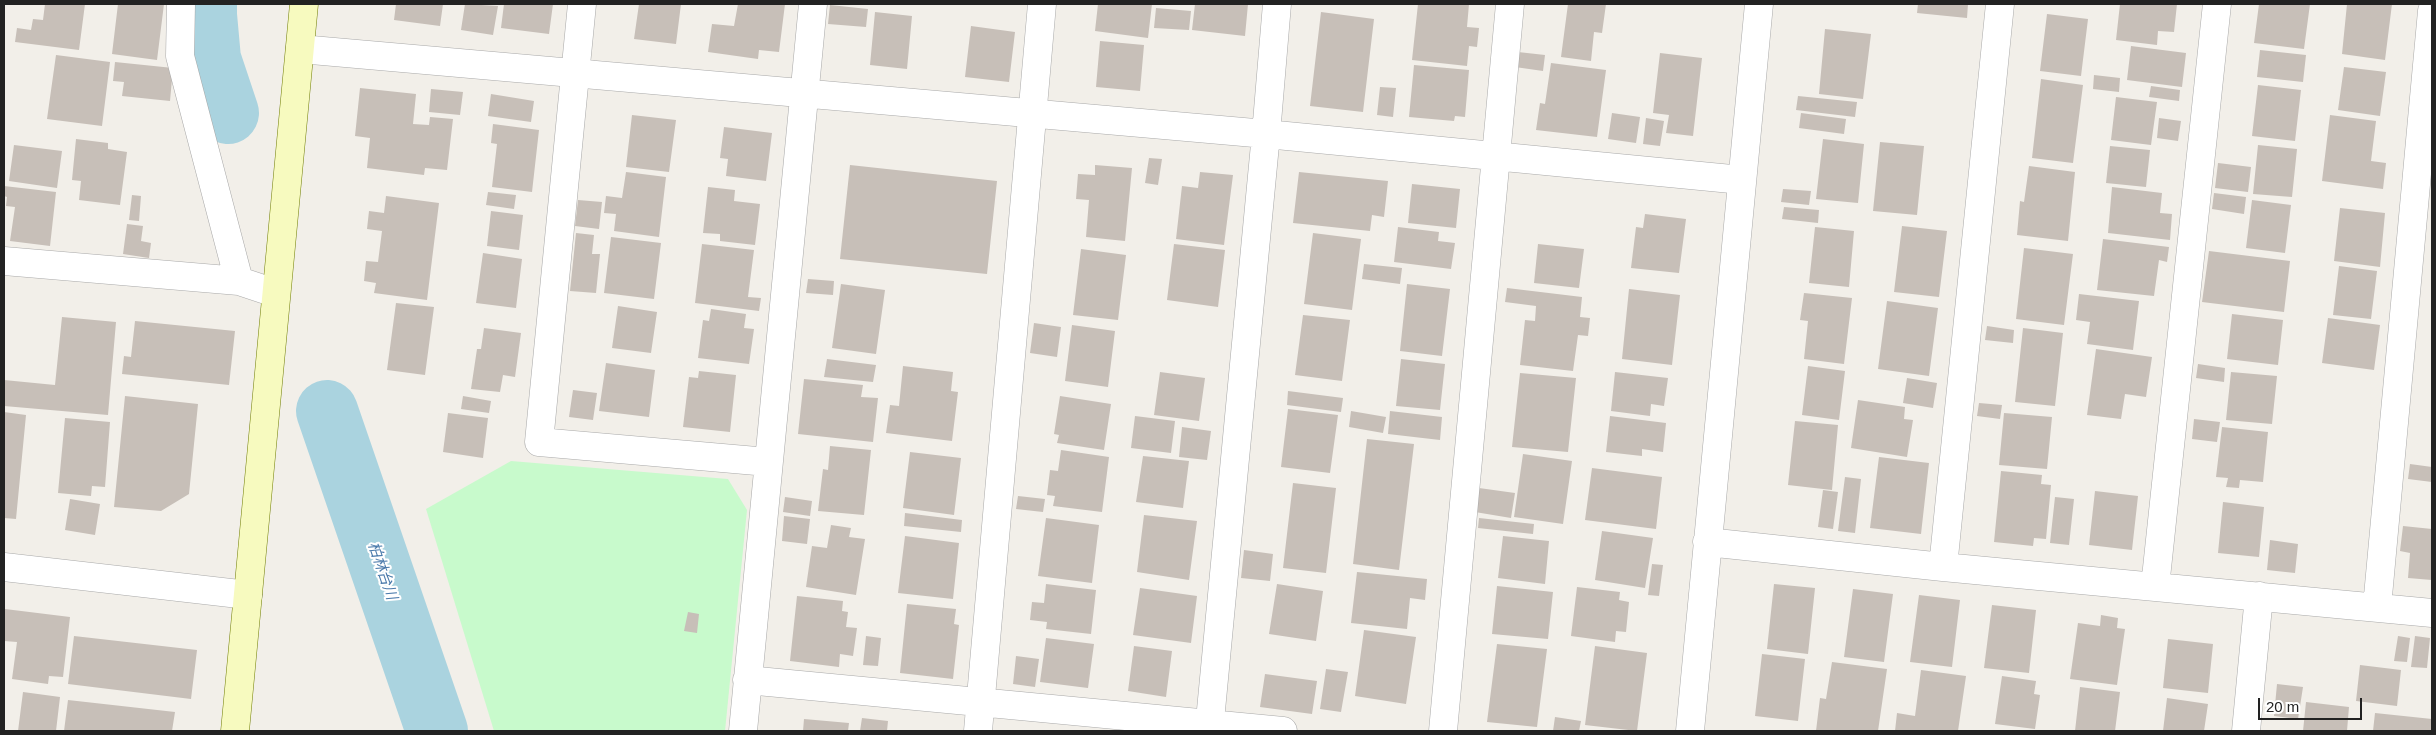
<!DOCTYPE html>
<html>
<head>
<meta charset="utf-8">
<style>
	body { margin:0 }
	#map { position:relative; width:2436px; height:735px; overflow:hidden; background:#f2efe9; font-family:Helvetica,sans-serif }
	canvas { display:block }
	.frame { position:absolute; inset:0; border:5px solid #222; pointer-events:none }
	.scale { position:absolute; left:2258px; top:698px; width:104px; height:22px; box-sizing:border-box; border:2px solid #222; border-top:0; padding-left:6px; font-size:15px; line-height:18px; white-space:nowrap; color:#222; -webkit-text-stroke:4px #fff; paint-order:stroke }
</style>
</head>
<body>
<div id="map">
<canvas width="2436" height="735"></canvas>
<div class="frame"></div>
<div class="scale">20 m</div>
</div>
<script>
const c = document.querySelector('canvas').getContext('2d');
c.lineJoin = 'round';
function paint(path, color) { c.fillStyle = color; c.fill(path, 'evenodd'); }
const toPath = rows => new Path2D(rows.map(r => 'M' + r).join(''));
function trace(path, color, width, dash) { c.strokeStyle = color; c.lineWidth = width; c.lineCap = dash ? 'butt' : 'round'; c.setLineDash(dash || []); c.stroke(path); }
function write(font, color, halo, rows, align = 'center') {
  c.font = font + ' Helvetica,"Noto Sans JP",sans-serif'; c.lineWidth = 4; c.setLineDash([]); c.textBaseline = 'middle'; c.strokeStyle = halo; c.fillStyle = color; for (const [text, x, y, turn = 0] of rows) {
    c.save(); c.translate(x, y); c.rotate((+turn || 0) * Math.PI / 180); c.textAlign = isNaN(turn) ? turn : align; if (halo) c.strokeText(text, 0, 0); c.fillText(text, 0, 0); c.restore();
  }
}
const park = toPath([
	[511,461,728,479,747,510,725,731,494,731,426,509]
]);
const river = toPath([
	[206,4,206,15,210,59,228,113],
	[327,411,437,731]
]);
const building = toPath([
	[45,4,85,4,79,50,15,42,17,28,31,30,33,19,43,20],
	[118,4,164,4,157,60,112,54],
	[396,4,443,4,440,26,394,20],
	[465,4,498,6,493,35,461,30],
	[504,4,553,4,549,34,501,28],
	[639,4,681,4,676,44,634,39],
	[738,4,785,4,779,52,759,50,758,59,708,52,712,24,734,26],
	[1098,4,1152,4,1148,38,1095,31],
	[1195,4,1248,4,1245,36,1192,30],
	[1418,4,1469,4,1467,27,1479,28,1477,47,1469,46,1467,66,1412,60],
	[1568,4,1606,4,1602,33,1594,32,1591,61,1561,57],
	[1918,4,1968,4,1967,18,1917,13],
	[2120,4,2177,4,2174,32,2158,31,2157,45,2116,40],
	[2259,4,2310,4,2304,49,2254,43],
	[2347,4,2392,4,2385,60,2342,54],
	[830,5,868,9,866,27,828,24],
	[1156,8,1191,11,1189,30,1154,28],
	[875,12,912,16,907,69,870,65],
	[1321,12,1374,19,1363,112,1310,106],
	[2047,14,2088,19,2081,76,2040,71],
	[971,26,1015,32,1009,82,965,77],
	[1825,29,1871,34,1863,99,1819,94],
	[1100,41,1144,45,1140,91,1096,87],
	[2131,46,2186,53,2182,87,2127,80],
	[2260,50,2306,55,2303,82,2257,77],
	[1518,52,1545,55,1543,71,1515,67],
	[1660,53,1702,58,1693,136,1666,133,1669,115,1653,113],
	[56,55,110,62,102,126,47,119],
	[115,62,173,68,170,101,122,96,124,82,113,81],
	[1551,63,1606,70,1597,137,1536,130,1540,103,1545,104],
	[1414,65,1469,70,1465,117,1455,116,1454,121,1409,117],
	[2344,67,2386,72,2380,116,2338,110],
	[2094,75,2120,78,2119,92,2093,89],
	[2041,79,2083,85,2073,163,2032,158],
	[2258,85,2301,90,2295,141,2252,136],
	[2151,86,2180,90,2179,101,2149,97],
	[1380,87,1396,88,1393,117,1377,115],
	[360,88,416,94,413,124,429,125,430,117,453,119,447,170,425,168,424,175,367,168,370,138,355,136],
	[431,89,463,92,460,115,429,112],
	[491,94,534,101,531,122,488,116],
	[1798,96,1857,102,1855,117,1796,110],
	[2116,97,2157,102,2151,145,2111,140],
	[1612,113,1640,117,1636,143,1608,139],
	[1801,113,1846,119,1844,134,1799,128],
	[632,115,676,120,669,172,626,167],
	[2330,115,2376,121,2371,161,2386,163,2383,189,2322,181],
	[1646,118,1664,121,1660,146,1643,144],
	[2159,118,2181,121,2178,141,2157,138],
	[493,124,539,130,532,192,492,187,497,144,491,143],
	[724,127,772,133,766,181,726,176,728,159,720,158],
	[76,139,108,143,108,149,127,152,120,205,79,200,81,181,72,180],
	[1823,139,1864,144,1858,203,1816,199],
	[1880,142,1924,146,1917,215,1873,211],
	[14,145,62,151,57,188,9,181],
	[2258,145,2297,149,2292,197,2253,194],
	[2110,146,2150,150,2146,187,2106,183],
	[1149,158,1162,159,1158,185,1145,183],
	[2218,163,2251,167,2248,192,2215,188],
	[850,165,997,181,987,274,840,259],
	[1095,165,1132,168,1125,241,1086,237,1089,200,1076,199,1078,174,1095,175],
	[2029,166,2075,172,2068,241,2017,235,2020,201,2024,202],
	[626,172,666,177,659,237,614,231,616,214,604,213,606,196,622,198],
	[1200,172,1233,175,1224,245,1176,239,1182,186,1198,188],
	[1299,172,1388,181,1384,217,1372,215,1370,231,1293,223],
	[1412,184,1460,189,1456,228,1408,223],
	[4,186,56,192,50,246,10,241,15,207,6,206,7,197,4,196],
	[708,187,735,190,734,201,760,204,755,245,720,241,720,234,703,233],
	[2112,187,2162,193,2160,213,2172,214,2170,240,2108,233],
	[1783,189,1811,191,1809,205,1781,202],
	[488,192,516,195,514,209,486,205],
	[2214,193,2246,197,2244,214,2212,209],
	[132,195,141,196,139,221,129,220],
	[386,196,439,203,427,300,374,293,376,283,364,281,366,261,378,262,382,231,367,229,369,211,384,213],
	[578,200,602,202,599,229,575,226],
	[2252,200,2291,205,2285,253,2246,248],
	[1784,207,1819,210,1818,223,1782,219],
	[2340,208,2385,213,2380,267,2334,261],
	[491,211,523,215,519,250,487,246],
	[1645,214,1686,219,1679,273,1631,268,1636,227,1643,228],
	[127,224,143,226,141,241,151,243,149,258,123,254],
	[1902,226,1947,231,1939,297,1894,292],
	[1398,227,1439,232,1438,241,1455,243,1451,269,1394,262],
	[1815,227,1854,231,1849,287,1809,283],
	[576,233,594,235,592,254,600,254,596,293,570,291],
	[1313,233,1361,239,1352,310,1304,304],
	[611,237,661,243,654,299,604,293],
	[2103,239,2169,247,2167,262,2159,260,2154,296,2097,290],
	[702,244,754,250,748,297,761,298,759,311,695,303],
	[1174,244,1225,250,1218,307,1167,300],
	[1538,244,1584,249,1579,288,1534,283],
	[2024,248,2073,254,2064,325,2016,319],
	[1081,249,1126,255,1118,320,1073,315],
	[2209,251,2290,261,2284,312,2202,302],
	[483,253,522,259,516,308,476,303],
	[1364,264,1402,268,1400,284,1362,279],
	[2339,266,2377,271,2371,319,2333,315],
	[808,279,834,281,833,295,806,293],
	[841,284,885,290,876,354,832,348],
	[1407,284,1450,289,1442,356,1400,351],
	[1507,288,1582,297,1580,317,1590,318,1588,336,1578,335,1573,371,1520,365,1525,320,1535,321,1536,306,1505,302],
	[1629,289,1680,295,1672,365,1622,359],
	[1804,293,1852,298,1844,364,1804,359,1808,321,1800,320],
	[2079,294,2139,301,2133,350,2087,344,2090,322,2076,320],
	[1887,301,1938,308,1929,376,1878,369],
	[396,303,434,307,425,375,387,370],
	[618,306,657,312,651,353,612,348],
	[711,309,746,314,744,328,754,329,749,364,698,358,703,320,709,321],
	[2232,314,2283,320,2278,365,2227,359],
	[1303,315,1350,320,1342,381,1295,375],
	[62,317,116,322,108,415,4,406,4,380,55,385],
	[2328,318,2380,325,2374,370,2322,363],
	[135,321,235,331,229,385,122,374,124,356,131,357],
	[1034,323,1061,327,1057,357,1030,353],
	[1072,325,1115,331,1108,387,1065,381],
	[1987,326,2014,330,2013,343,1985,340],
	[484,328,521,333,515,377,503,375,500,392,471,389,477,349,481,349],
	[2023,328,2063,333,2055,406,2015,402],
	[2096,349,2152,357,2146,397,2125,394,2121,419,2087,415],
	[827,359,876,365,873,382,824,377],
	[1401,359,1445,364,1440,410,1396,406],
	[606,363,655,370,649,417,599,411],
	[2198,364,2225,368,2224,382,2196,378],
	[903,366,953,372,951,391,958,392,952,441,886,433,890,405,899,406],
	[1808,366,1845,371,1839,420,1802,415],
	[699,371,736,375,730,432,683,427,689,377,698,378],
	[1160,372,1205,378,1199,421,1154,415],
	[1615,372,1668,378,1664,406,1651,404,1650,416,1611,411],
	[2231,372,2277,376,2272,424,2226,420],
	[1520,373,1576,378,1568,452,1512,447],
	[1907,378,1937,383,1933,408,1903,403],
	[804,379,863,385,861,397,878,398,873,442,798,434],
	[573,390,597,393,593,420,569,417],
	[1288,391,1343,398,1341,412,1287,405],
	[125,396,198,404,189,494,161,511,114,507],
	[463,396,491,401,489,413,461,409],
	[1060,396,1111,404,1104,450,1057,443,1059,435,1054,434],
	[1858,400,1905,407,1904,419,1913,420,1907,457,1851,448],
	[1979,403,2002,405,2000,419,1977,416],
	[1288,409,1338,415,1330,473,1281,467],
	[1351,411,1386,417,1383,433,1349,427],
	[1390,411,1442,417,1440,440,1388,434],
	[4,412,26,415,16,519,4,518],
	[448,413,488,418,483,458,443,452],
	[2004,413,2052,417,2047,469,1999,465],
	[1135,416,1175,421,1171,453,1131,448],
	[1610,416,1666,423,1663,452,1642,449,1642,456,1606,452],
	[65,418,110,422,105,487,92,486,91,496,58,493],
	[2194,419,2220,422,2217,442,2192,439],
	[1795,421,1838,425,1832,490,1788,485],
	[1182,427,1211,431,1207,460,1179,457],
	[2222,427,2268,432,2263,482,2240,480,2239,488,2226,487,2228,478,2216,477],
	[1367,439,1414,444,1399,570,1353,564],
	[830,446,871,450,864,515,818,511,823,469,828,470],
	[1061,450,1109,457,1102,512,1053,506,1055,496,1047,495,1050,470,1058,471],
	[910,452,961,458,954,515,903,508],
	[1523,454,1572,461,1563,524,1514,517],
	[1143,456,1189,461,1183,508,1136,502],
	[1879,457,1929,463,1921,534,1870,528],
	[2410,464,2432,467,2432,482,2408,479],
	[1592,468,1662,477,1656,529,1585,520],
	[2001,471,2042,475,2041,484,2051,485,2046,539,2034,538,2033,546,1994,542],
	[1845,477,1861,479,1855,533,1838,531],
	[1293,483,1336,488,1326,573,1283,568],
	[1479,488,1515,493,1511,518,1475,512],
	[1823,490,1838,492,1833,529,1818,527],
	[2095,491,2138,496,2132,550,2089,545],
	[1018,496,1045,499,1043,512,1016,509],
	[785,497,812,501,810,516,783,512],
	[2055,497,2074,499,2069,545,2050,543],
	[70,499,100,504,95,535,65,530],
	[2223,502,2264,507,2259,557,2218,553],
	[905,513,962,520,961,532,904,526],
	[1144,515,1197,521,1189,580,1137,572],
	[784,516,810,519,807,544,782,541],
	[1046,518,1099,525,1092,583,1038,576],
	[1479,518,1534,524,1533,534,1478,528],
	[831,525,851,528,849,537,865,539,856,595,806,587,812,546,827,548],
	[2403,526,2432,529,2432,580,2408,578,2410,553,2400,551],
	[1602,531,1653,538,1645,588,1595,580],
	[905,536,959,543,953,599,898,593],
	[1503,536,1549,541,1545,584,1498,578],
	[2270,540,2298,544,2295,573,2267,570],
	[1244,550,1273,554,1270,581,1241,578],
	[1652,564,1663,565,1659,596,1648,595],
	[1357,572,1427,579,1425,600,1410,598,1407,629,1351,623],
	[1046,584,1096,590,1091,634,1046,629,1047,622,1030,620,1032,602,1044,603],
	[1277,584,1323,591,1316,641,1269,634],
	[1774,584,1815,588,1808,654,1767,649],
	[1497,586,1553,592,1548,639,1492,634],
	[1577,587,1620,592,1619,600,1629,602,1626,632,1616,631,1615,642,1571,636],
	[1140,588,1197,596,1191,643,1133,635],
	[1853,589,1893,594,1884,662,1844,657],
	[1919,595,1960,600,1952,667,1910,662],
	[797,596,843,601,842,611,848,612,846,627,857,628,853,656,840,654,839,667,790,661],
	[907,604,956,609,954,624,959,625,953,679,900,673],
	[1992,605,2036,610,2029,673,1984,668],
	[5,609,70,617,63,677,49,676,48,684,12,679,17,642,4,641],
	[688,612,699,614,697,633,684,631],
	[2101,615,2118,618,2117,628,2125,629,2117,685,2070,679,2078,623,2100,626],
	[1364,630,1416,637,1406,704,1355,696],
	[74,636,197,650,191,699,68,684],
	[866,636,881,638,878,666,863,665],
	[2398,636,2410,638,2407,662,2394,661],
	[2415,636,2430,638,2427,668,2411,667],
	[1046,638,1094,644,1088,688,1040,682],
	[2168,639,2213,644,2208,693,2163,688],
	[1497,644,1547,649,1537,727,1487,722],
	[1134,646,1172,651,1166,697,1128,691],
	[1595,646,1647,653,1637,731,1585,725],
	[1762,654,1805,659,1798,721,1755,716],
	[1016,656,1039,659,1035,687,1013,684],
	[1832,662,1887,669,1878,731,1816,731,1820,698,1826,699],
	[2360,665,2401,670,2397,706,2356,701],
	[1326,669,1348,672,1341,712,1320,709],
	[1921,670,1966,676,1958,731,1895,731,1897,713,1915,716],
	[1265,674,1317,681,1312,714,1260,707],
	[2002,676,2036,681,2034,694,2040,695,2035,729,1995,724],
	[2277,684,2303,687,2298,719,2274,716],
	[2080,687,2120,692,2115,731,2075,731],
	[23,692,60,697,56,731,18,731],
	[2167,698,2208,704,2204,731,2163,731],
	[68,700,175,712,172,731,64,731],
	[2306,702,2349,707,2347,731,2303,731],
	[2375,713,2432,719,2431,731,2373,731],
	[1555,717,1581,721,1579,731,1553,731],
	[862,718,888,721,887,731,860,731],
	[804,719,849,723,848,731,803,731]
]);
const street = toPath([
	[181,4,180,56,239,281],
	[582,4,539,442,768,462],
	[300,49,1266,134,1742,180],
	[4,261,239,281,275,293],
	[1707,542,1943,567,2432,613],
	[4,567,248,595],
	[1943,567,2000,4],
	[2155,587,2217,4],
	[2377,607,2432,11],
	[747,680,1283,731],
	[743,731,813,4],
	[978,731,1042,4],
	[1209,731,1266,134,1277,4],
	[1443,731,1510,4],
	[1690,731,1759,4],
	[2246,731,2259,596]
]);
const secondary = toPath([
	[235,731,304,4]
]);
const waterNames = [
	["柏林台川",382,571,71]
];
paint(park, '#c8facc');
trace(river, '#aad3df', 62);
paint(building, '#c7bfb8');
trace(street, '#a9a9a9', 29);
trace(secondary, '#707d05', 29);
trace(street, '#fff', 28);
trace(secondary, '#f7fabf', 28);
write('italic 15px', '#4a7aab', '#fff', waterNames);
</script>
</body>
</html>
